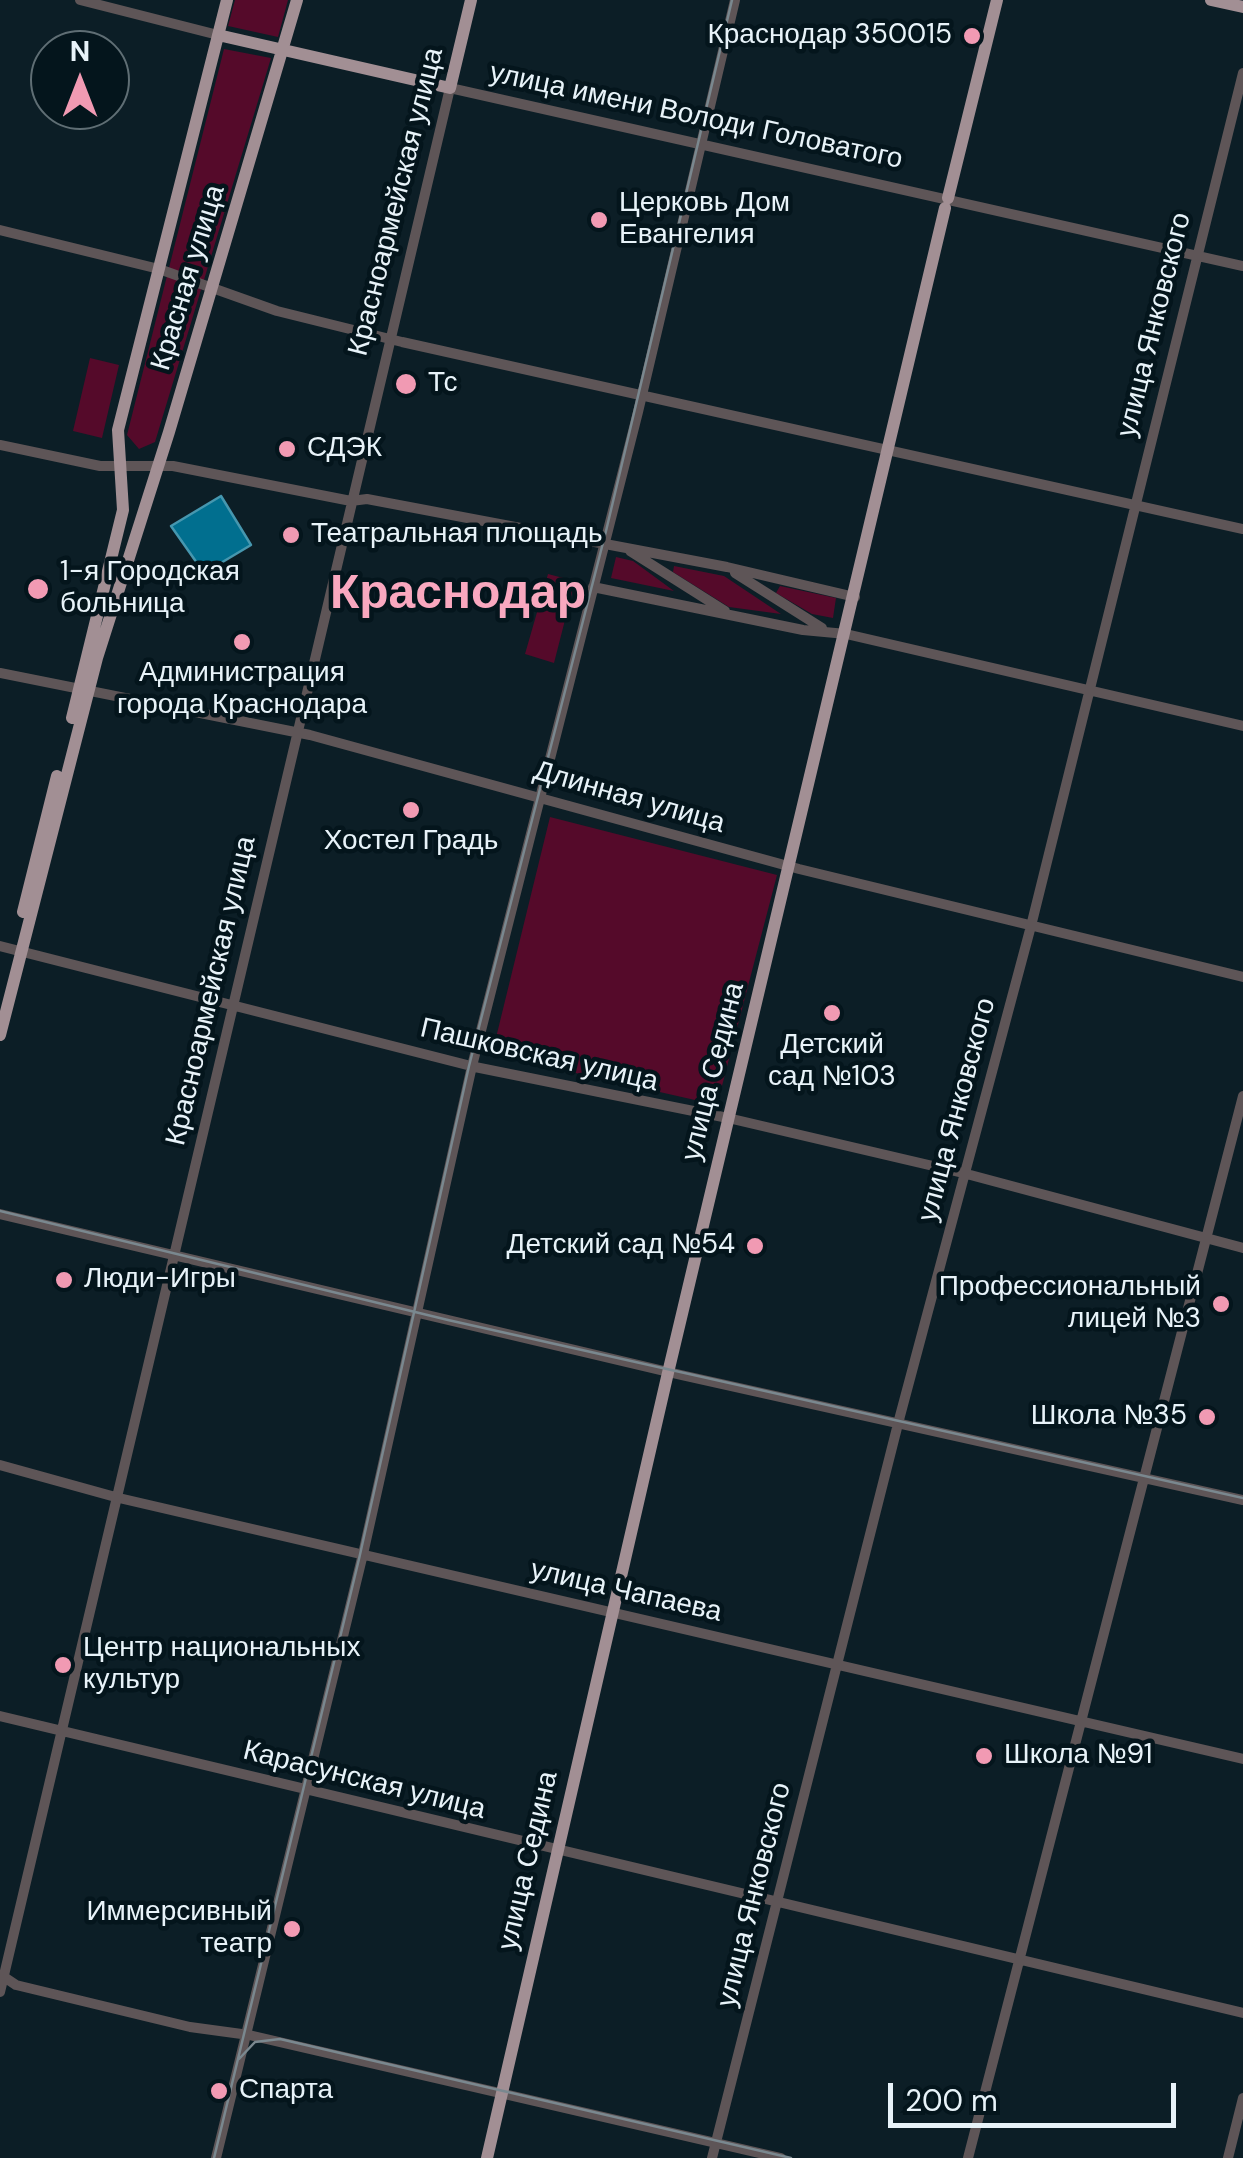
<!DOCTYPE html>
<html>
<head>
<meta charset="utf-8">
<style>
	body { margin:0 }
	#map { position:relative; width:1243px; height:2158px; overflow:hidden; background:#0c1e26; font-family:"DM Sans",sans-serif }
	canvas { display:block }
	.north { position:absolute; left:30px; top:30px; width:100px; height:100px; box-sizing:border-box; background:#04151c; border:2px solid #5f6e74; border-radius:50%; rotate:0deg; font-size:28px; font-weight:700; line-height:40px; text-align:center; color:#e8f3f9 }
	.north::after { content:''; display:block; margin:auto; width:35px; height:45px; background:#f19ab3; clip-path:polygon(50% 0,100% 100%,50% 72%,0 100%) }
	.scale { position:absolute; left:888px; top:2083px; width:288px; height:45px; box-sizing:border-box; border:5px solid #e8f3f9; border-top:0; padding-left:12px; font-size:30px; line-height:35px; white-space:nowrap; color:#e8f3f9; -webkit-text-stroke:8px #04151c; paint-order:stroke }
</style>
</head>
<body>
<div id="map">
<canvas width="1243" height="2158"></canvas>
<div class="north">N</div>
<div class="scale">200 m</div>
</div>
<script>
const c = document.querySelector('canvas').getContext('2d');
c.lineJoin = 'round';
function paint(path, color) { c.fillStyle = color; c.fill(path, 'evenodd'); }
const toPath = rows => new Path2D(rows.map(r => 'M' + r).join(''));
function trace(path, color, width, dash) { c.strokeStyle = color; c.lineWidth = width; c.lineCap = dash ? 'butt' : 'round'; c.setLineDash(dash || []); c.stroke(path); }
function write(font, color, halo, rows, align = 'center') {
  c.font = font + ' "DM Sans",sans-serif'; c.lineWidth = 9; c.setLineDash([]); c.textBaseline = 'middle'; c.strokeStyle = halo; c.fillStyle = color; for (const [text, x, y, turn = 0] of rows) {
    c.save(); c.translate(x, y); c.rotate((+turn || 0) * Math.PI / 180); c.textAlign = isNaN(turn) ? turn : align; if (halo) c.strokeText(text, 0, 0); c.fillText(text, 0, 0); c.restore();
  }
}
const green = toPath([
	[235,0,288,0,278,37,228,26],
	[224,49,271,58,155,442,139,449,127,435],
	[90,358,119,365,102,438,73,431],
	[616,557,633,561,674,591,611,578],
	[674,566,724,576,781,614,729,607,673,572],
	[548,574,575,581,554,663,525,654],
	[780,586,836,598,833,618,812,614,776,593],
	[550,817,777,875,717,1105,492,1054]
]);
const water = toPath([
	[221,496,251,545,204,573,171,526,221,496]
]);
const minor = toPath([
	[80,0,218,35],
	[0,230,159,269,277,311,402,342,1243,529],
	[0,445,100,466,173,466,351,501,367,499,727,567,855,597],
	[630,551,725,611],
	[735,573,822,628],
	[593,587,803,630,846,634,1243,726],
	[0,673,310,735,799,869,1243,977],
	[0,946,475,1067,728,1118,963,1173,1243,1248],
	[0,1214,681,1375,1243,1500],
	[0,1465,119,1498,1243,1759],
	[0,1716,1243,2013],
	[1,1975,16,1985,190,2027,249,2035,781,2158],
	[0,1992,450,88,1243,266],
	[216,2158,363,1554,472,1066,638,412,735,0],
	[712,2158,900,1416,1031,926,1243,73],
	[968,2158,1243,1096],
	[1228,2158,1243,2098]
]);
const major = toPath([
	[1211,0,1243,7],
	[218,35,450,88,471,0],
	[948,198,997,0],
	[72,718,123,510,118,430,227,0],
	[23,912,57,776],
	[0,1035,97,658,169,432,297,0],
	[487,2158,667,1377,945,208]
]);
const tram = toPath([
	[0,1211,448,1320,1243,1498],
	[239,2059,255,2042,280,2039,791,2158],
	[214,2158,359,1559,469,1066,606,531,732,0]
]);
const markers = [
	[972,36,10,"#f19ab3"],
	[599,220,10,"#f19ab3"],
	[406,384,12,"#f19ab3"],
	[287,449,10,"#f19ab3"],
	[291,535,10,"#f19ab3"],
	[38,589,12,"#f19ab3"],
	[242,642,10,"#f19ab3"],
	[411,810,10,"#f19ab3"],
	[832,1013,10,"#f19ab3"],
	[755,1246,10,"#f19ab3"],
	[64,1280,10,"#f19ab3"],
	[1221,1304,10,"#f19ab3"],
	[1207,1417,10,"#f19ab3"],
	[63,1665,10,"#f19ab3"],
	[984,1756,10,"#f19ab3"],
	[292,1929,10,"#f19ab3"],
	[219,2091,10,"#f19ab3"]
];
const poiNames = [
	["Краснодар 350015",952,36,"right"],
	["Церковь Дом",619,204],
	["Евангелия",619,236],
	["Тс",428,384],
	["СДЭК",307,449],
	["Театральная площадь",311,535],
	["1-я Городская",60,573],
	["больница",60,605],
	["Администрация",242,674,"center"],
	["города Краснодара",242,706,"center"],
	["Хостел Градь",411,842,"center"],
	["Детский",832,1046,"center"],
	["сад №103",832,1078,"center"],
	["Детский сад №54",735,1246,"right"],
	["Люди-Игры",84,1280],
	["Профессиональный",1201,1288,"right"],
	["лицей №3",1201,1320,"right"],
	["Школа №35",1187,1417,"right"],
	["Центр национальных",83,1649],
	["культур",83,1681],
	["Школа №91",1004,1756],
	["Иммерсивный",272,1913,"right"],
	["театр",272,1945,"right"],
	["Спарта",239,2091]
];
const streetNames = [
	["улица имени Володи Головатого",696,117,12],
	["Красноармейская улица",397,202,-76],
	["Красная улица",189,278,-73],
	["улица Янковского",1155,325,-76],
	["Длинная улица",629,798,16],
	["Красноармейская улица",212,991,-77],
	["Пашковская улица",539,1056,13],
	["улица Седина",714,1072,-76],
	["улица Янковского",958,1110,-75],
	["улица Чапаева",626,1592,13],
	["Карасунская улица",364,1781,14],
	["улица Седина",529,1861,-77],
	["улица Янковского",755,1895,-76]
];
const townNames = [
	["Краснодар",458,595]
];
paint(green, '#550a2a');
paint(water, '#016f8f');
trace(water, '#4697af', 2.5);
trace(minor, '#5e5557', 10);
trace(major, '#a28f94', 12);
trace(tram, '#7a888f', 2.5);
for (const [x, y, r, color] of markers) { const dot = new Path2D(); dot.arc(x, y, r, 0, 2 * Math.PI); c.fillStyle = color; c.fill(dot); trace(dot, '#04151c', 4); }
write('28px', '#e8f3f9', '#04151c', poiNames, 'left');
write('28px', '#e8f3f9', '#04151c', streetNames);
write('bold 48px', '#f9a8bf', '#04151c', townNames);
</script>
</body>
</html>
